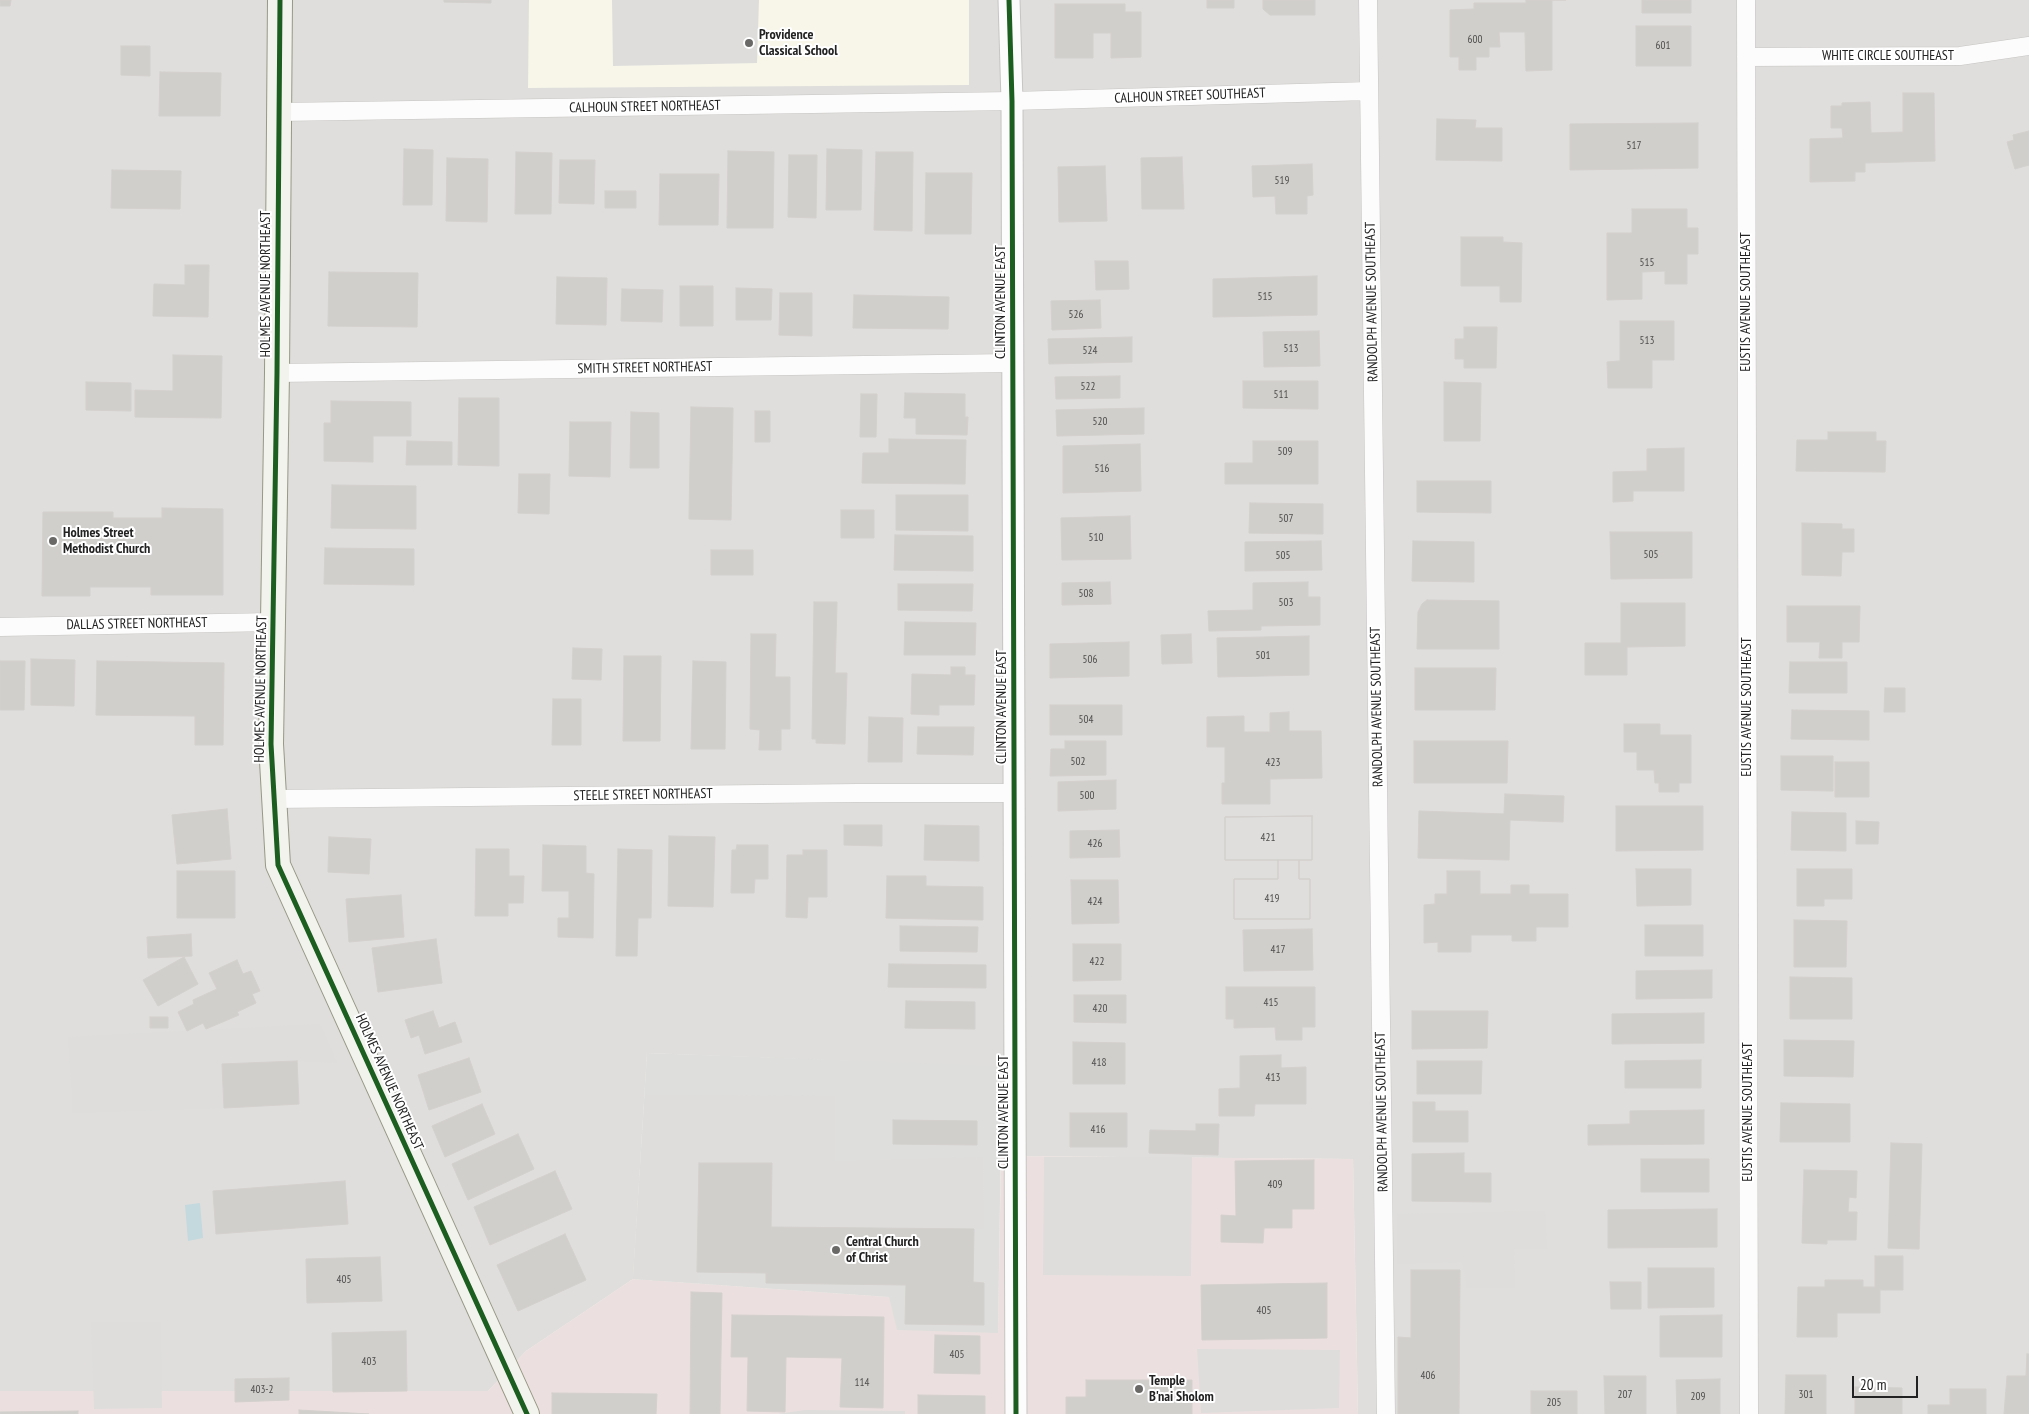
<!DOCTYPE html>
<html>
<head>
<meta charset="utf-8">
<style>
	body { margin:0 }
	#map { position:relative; width:2029px; height:1414px; overflow:hidden; background:#f0eeeb; font-family:"PT Sans Narrow",sans-serif }
	canvas { display:block }
	.scale { position:absolute; left:1852px; top:1376px; width:66px; height:22px; box-sizing:border-box; border:2px solid #222; border-top:0; padding-left:6px; font-size:15px; line-height:18px; white-space:nowrap; color:#222; -webkit-text-stroke:4px #fff; paint-order:stroke }
</style>
</head>
<body>
<div id="map">
<canvas width="2029" height="1414"></canvas>
<div class="scale">20 m</div>
</div>
<script>
const c = document.querySelector('canvas').getContext('2d');
c.lineJoin = 'round';
function paint(path, color) { c.fillStyle = color; c.fill(path, 'evenodd'); }
const toPath = rows => new Path2D(rows.map(r => 'M' + r).join(''));
function trace(path, color, width, dash) { c.strokeStyle = color; c.lineWidth = width; c.lineCap = dash ? 'butt' : 'round'; c.setLineDash(dash || []); c.stroke(path); }
function write(font, color, halo, rows, align = 'center') {
  c.font = font + ' "PT Sans Narrow",sans-serif'; c.lineWidth = 4; c.setLineDash([]); c.textBaseline = 'middle'; c.strokeStyle = halo; c.fillStyle = color; for (const [text, x, y, turn = 0] of rows) {
    c.save(); c.translate(x, y); c.rotate((+turn || 0) * Math.PI / 180); c.textAlign = isNaN(turn) ? turn : align; if (halo) c.strokeText(text, 0, 0); c.fillText(text, 0, 0); c.restore();
  }
}
const residential = toPath([
	[0,0,2029,0,2029,1414,1358,1414,1353,1159,1001,1156,1002,1067,647,1053,633,1279,526,1351,488,1391,0,1391]
]);
const commercial = toPath([
	[1001,1156,1353,1159,1358,1414,0,1414,0,1391,488,1391,526,1351,633,1279,889,1297,998,1332]
]);
const education = toPath([
	[529,0,969,0,969,85,528,88]
]);
const religious = toPath([
	[647,1053,1002,1066,998,1333,897,1330,889,1297,633,1279]
]);
const parking = toPath([
	[612,0,759,0,757,63,613,66],
	[320,1024,337,1063,297,1061,223,1064,224,1108,73,1113,68,1037],
	[645,1095,835,1096,835,1161,983,1157,984,1229,771,1226,771,1163,699,1163,698,1283,633,1279],
	[1044,1157,1192,1157,1191,1276,1043,1275],
	[1545,1211,1547,1249,1514,1249,1515,1288,1467,1288,1462,1262,1397,1264,1397,1214],
	[91,1322,161,1322,162,1408,94,1409],
	[1197,1349,1340,1350,1339,1408,1201,1413],
	[805,1410,905,1411,905,1414,777,1414]
]);
const water = toPath([
	[200,1203,203,1238,188,1241,185,1205]
]);
const building = toPath([
	[0,0,11,0,10,6,0,6,0,0],
	[444,0,491,0,491,3,444,2,444,0],
	[1207,0,1234,0,1234,8,1207,8,1207,0],
	[1263,0,1315,0,1315,15,1270,15,1263,9,1263,0],
	[1526,0,1566,0,1552,0,1552,70,1526,71,1525,32,1499,32,1500,47,1489,47,1489,57,1476,57,1476,70,1459,70,1459,57,1450,57,1450,10,1474,9,1474,3,1526,3,1526,0],
	[1642,0,1691,0,1691,13,1642,13,1642,0],
	[1055,4,1125,4,1125,12,1141,12,1141,57,1111,58,1111,33,1093,33,1093,58,1055,58,1055,4],
	[1636,26,1691,26,1691,66,1636,66,1636,26],
	[121,46,150,46,150,76,121,75,121,46],
	[160,72,221,73,220,116,159,116,160,72],
	[1903,93,1934,93,1935,161,1865,163,1865,172,1855,172,1855,181,1810,182,1810,139,1843,138,1842,128,1831,128,1831,106,1842,106,1842,103,1870,102,1871,133,1903,132,1903,93],
	[1437,119,1476,120,1475,128,1502,128,1502,161,1436,160,1437,119],
	[1698,123,1698,168,1570,170,1570,124,1698,123],
	[2029,131,2029,165,2015,169,2007,142,2014,140,2013,135,2029,131],
	[404,149,433,150,432,205,403,205,404,149],
	[827,149,862,150,861,210,826,210,827,149],
	[728,151,774,152,773,228,727,228,728,151],
	[516,152,552,153,551,214,515,214,516,152],
	[876,152,913,152,912,231,874,230,876,152],
	[789,155,817,155,816,218,788,217,789,155],
	[1182,157,1184,209,1142,209,1141,158,1182,157],
	[447,158,488,159,487,222,446,221,447,158],
	[560,160,595,160,594,204,559,203,560,160],
	[1312,164,1313,195,1307,196,1307,214,1276,214,1275,196,1253,197,1252,166,1312,164],
	[1105,166,1107,221,1059,222,1058,167,1105,166],
	[112,170,181,171,180,209,111,208,112,170],
	[926,173,972,173,971,234,925,234,926,173],
	[660,174,719,174,718,225,659,225,660,174],
	[605,191,636,191,636,208,605,208,605,191],
	[1632,209,1687,209,1687,228,1698,228,1698,254,1687,254,1687,284,1665,284,1665,271,1642,272,1642,299,1607,300,1607,233,1632,233,1632,209],
	[1461,237,1503,237,1503,242,1522,243,1521,302,1500,302,1500,286,1461,286,1461,237],
	[1095,261,1128,261,1129,289,1096,290,1095,261],
	[185,265,209,265,208,317,153,316,154,284,185,285,185,265],
	[329,272,418,273,417,327,328,326,329,272],
	[1317,276,1317,315,1213,317,1213,279,1317,276],
	[557,277,607,278,606,325,556,324,557,277],
	[680,286,713,286,713,326,680,326,680,286],
	[736,288,772,289,771,320,736,320,736,288],
	[622,289,663,290,662,322,621,321,622,289],
	[780,293,812,293,812,336,779,335,780,293],
	[854,295,949,297,948,329,853,328,854,295],
	[1100,300,1101,328,1052,330,1051,301,1100,300],
	[1620,321,1674,321,1674,360,1652,360,1652,388,1608,388,1607,362,1620,361,1620,321],
	[1464,327,1497,327,1496,368,1464,368,1464,359,1455,359,1455,339,1464,339,1464,327],
	[1319,331,1320,366,1264,367,1263,332,1319,331],
	[1132,337,1132,362,1049,364,1048,339,1132,337],
	[173,355,222,356,221,418,135,417,135,390,173,391,173,355],
	[1120,376,1120,398,1056,399,1055,377,1120,376],
	[1243,381,1318,381,1318,409,1243,408,1243,381],
	[86,382,131,383,131,411,86,410,86,382],
	[1444,382,1481,383,1480,441,1444,441,1444,382],
	[905,393,965,394,965,417,968,417,967,435,916,434,916,418,904,418,905,393],
	[861,394,877,394,876,437,860,437,861,394],
	[459,398,499,398,499,466,458,465,459,398],
	[331,401,411,402,411,436,373,436,373,462,324,461,324,423,331,423,331,401],
	[691,407,733,408,731,520,689,519,691,407],
	[1144,408,1144,434,1057,436,1056,410,1144,408],
	[755,411,770,411,770,442,755,442,755,411],
	[631,412,659,413,659,468,630,468,631,412],
	[570,422,611,422,610,477,569,476,570,422],
	[1828,432,1876,432,1876,441,1886,441,1885,472,1796,471,1797,440,1828,440,1828,432],
	[889,439,966,440,965,484,862,483,863,453,889,453,889,439],
	[407,441,452,442,452,465,406,465,407,441],
	[1253,441,1318,441,1318,484,1225,484,1225,463,1253,463,1253,441],
	[1140,444,1141,491,1063,493,1063,446,1140,444],
	[1684,448,1684,491,1633,491,1633,501,1613,502,1613,472,1647,471,1647,449,1684,448],
	[519,474,550,474,549,514,518,513,519,474],
	[1417,481,1491,481,1491,513,1417,512,1417,481],
	[332,485,416,486,416,529,331,528,332,485],
	[896,495,968,495,968,531,896,530,896,495],
	[1250,503,1323,504,1323,534,1249,533,1250,503],
	[162,508,223,509,223,595,151,595,151,587,90,587,90,596,42,596,43,512,113,512,113,518,162,518,162,508],
	[841,510,874,510,874,538,841,538,841,510],
	[1130,516,1131,559,1062,560,1061,518,1130,516],
	[1802,523,1842,524,1842,529,1854,529,1854,552,1842,552,1841,576,1802,575,1802,523],
	[1610,532,1692,532,1692,578,1611,579,1610,532],
	[895,535,973,536,973,571,894,570,895,535],
	[1321,541,1322,570,1245,571,1245,542,1321,541],
	[1413,541,1474,542,1474,582,1412,581,1413,541],
	[325,548,414,549,414,585,324,584,325,548],
	[711,550,753,550,753,575,711,575,711,550],
	[1110,582,1111,604,1062,605,1062,583,1110,582],
	[1308,582,1308,597,1320,597,1320,625,1261,626,1261,630,1209,631,1208,611,1253,610,1253,583,1308,582],
	[898,584,973,584,972,611,898,610,898,584],
	[1427,600,1499,601,1499,649,1417,649,1418,612,1422,604,1427,600],
	[814,602,837,602,835,673,847,673,845,744,816,743,816,739,812,739,814,602],
	[1621,603,1685,603,1685,646,1627,647,1627,675,1585,675,1585,643,1621,643,1621,603],
	[1787,606,1860,606,1859,642,1842,642,1842,658,1819,658,1820,642,1787,642,1787,606],
	[905,622,976,623,975,655,904,655,905,622],
	[751,634,776,634,775,677,790,677,790,729,781,729,781,750,759,750,760,730,750,729,751,634],
	[1191,634,1192,663,1162,664,1161,635,1191,634],
	[1309,636,1309,675,1218,677,1217,638,1309,636],
	[1129,642,1129,676,1050,678,1050,644,1129,642],
	[573,648,602,649,601,680,572,679,573,648],
	[624,656,661,656,660,741,623,741,624,656],
	[31,659,75,660,74,706,31,705,31,659],
	[0,661,25,661,24,710,0,710,0,661],
	[97,661,224,663,223,745,195,745,195,716,96,715,97,661],
	[693,661,726,662,725,749,691,749,693,661],
	[1790,662,1847,662,1847,693,1789,693,1790,662],
	[951,667,965,667,965,675,975,675,974,705,939,705,939,715,911,714,912,674,951,675,951,667],
	[1415,668,1496,668,1495,710,1415,710,1415,668],
	[1885,688,1905,688,1905,712,1884,712,1885,688],
	[553,699,581,699,581,745,552,745,553,699],
	[1050,705,1122,705,1122,735,1050,735,1050,705],
	[1792,710,1869,711,1869,740,1791,739,1792,710],
	[1289,712,1289,731,1321,731,1322,778,1270,779,1270,804,1222,804,1222,783,1225,783,1225,747,1207,747,1207,717,1244,716,1244,732,1270,732,1270,713,1289,712],
	[869,717,903,718,902,762,868,762,869,717],
	[1624,724,1660,724,1660,735,1691,735,1691,783,1679,783,1679,792,1659,792,1659,783,1655,783,1654,770,1637,770,1637,752,1624,752,1624,724],
	[918,727,974,727,973,755,917,754,918,727],
	[1065,741,1106,741,1106,775,1050,776,1051,749,1065,749,1065,741],
	[1414,741,1508,741,1507,783,1414,783,1414,741],
	[1781,756,1833,756,1833,791,1781,790,1781,756],
	[1835,762,1869,762,1869,797,1835,797,1835,762],
	[1116,780,1116,809,1058,811,1058,782,1116,780],
	[1505,794,1564,796,1563,822,1510,820,1509,860,1418,858,1419,811,1504,814,1505,794],
	[1616,806,1703,806,1703,850,1616,851,1616,806],
	[227,809,231,859,177,864,172,815,227,809],
	[1792,812,1846,813,1846,851,1791,850,1792,812],
	[1312,816,1312,860,1299,860,1299,879,1310,879,1310,919,1234,919,1234,879,1278,879,1278,860,1225,860,1225,817,1312,816],
	[1312,816,1312,860,1225,860,1225,817,1312,816],
	[1856,821,1879,822,1878,844,1856,844,1856,821],
	[844,825,882,825,882,846,844,845,844,825],
	[925,825,979,826,979,861,924,860,925,825],
	[1119,830,1120,857,1070,858,1070,831,1119,830],
	[669,836,715,837,713,907,668,906,669,836],
	[329,837,371,839,369,874,328,872,329,837],
	[543,845,586,846,586,873,594,874,593,938,558,937,558,918,569,918,569,891,542,891,543,845],
	[737,845,768,845,768,879,755,879,754,893,731,893,732,850,736,850,737,845],
	[476,849,509,849,509,876,524,876,523,903,508,903,508,916,475,916,476,849],
	[618,849,652,850,651,918,638,918,637,956,616,956,618,849],
	[803,850,827,850,827,897,808,897,807,918,786,917,787,855,803,855,803,850],
	[1278,860,1299,860,1299,879,1310,879,1310,919,1234,919,1234,879,1278,879,1278,860],
	[1636,869,1691,869,1691,905,1637,906,1636,869],
	[1797,869,1852,869,1852,899,1824,899,1824,906,1797,906,1797,869],
	[177,871,235,871,235,918,177,918,177,871],
	[1447,871,1480,871,1480,894,1511,894,1511,885,1529,885,1529,894,1568,894,1568,927,1536,927,1536,941,1512,941,1512,935,1471,935,1471,952,1438,952,1438,942,1424,943,1424,905,1435,904,1435,894,1447,894,1447,871],
	[887,876,926,876,926,886,983,887,983,920,886,918,887,876],
	[1071,880,1118,880,1119,923,1072,924,1071,880],
	[401,895,404,937,349,942,346,899,401,895],
	[1794,920,1847,921,1846,967,1794,967,1794,920],
	[1645,925,1703,925,1703,956,1645,956,1645,925],
	[900,926,978,927,977,952,900,951,900,926],
	[1312,929,1313,970,1244,971,1243,930,1312,929],
	[191,934,192,956,148,958,147,937,191,934],
	[436,939,442,983,378,992,372,948,436,939],
	[1073,944,1121,944,1121,980,1073,981,1073,944],
	[184,957,198,984,158,1006,143,980,184,957],
	[237,960,243,974,251,971,260,991,252,994,256,1003,237,1012,239,1015,206,1029,203,1023,187,1031,178,1012,194,1004,193,1000,217,989,209,973,237,960],
	[889,964,986,965,986,988,888,987,889,964],
	[1712,970,1712,998,1636,999,1636,971,1712,970],
	[1790,977,1852,978,1852,1019,1790,1019,1790,977],
	[1226,987,1315,987,1315,1027,1302,1027,1302,1040,1276,1040,1275,1027,1234,1028,1234,1019,1226,1019,1226,987],
	[1074,995,1126,995,1126,1023,1074,1022,1074,995],
	[906,1001,975,1002,975,1029,905,1028,906,1001],
	[433,1011,439,1028,455,1022,462,1042,425,1054,419,1035,411,1038,405,1020,433,1011],
	[1412,1011,1488,1011,1487,1048,1412,1049,1412,1011],
	[1704,1013,1704,1043,1612,1044,1612,1014,1704,1013],
	[150,1017,168,1017,168,1028,150,1028,150,1017],
	[1784,1040,1854,1041,1853,1077,1784,1076,1784,1040],
	[1073,1042,1125,1043,1125,1084,1073,1084,1073,1042],
	[1281,1055,1281,1068,1306,1067,1306,1104,1255,1104,1254,1116,1219,1116,1219,1089,1240,1088,1240,1056,1281,1055],
	[469,1058,481,1092,429,1110,418,1075,469,1058],
	[1701,1060,1701,1088,1625,1088,1625,1061,1701,1060],
	[297,1061,299,1104,224,1108,222,1064,297,1061],
	[1417,1061,1482,1061,1481,1094,1417,1094,1417,1061],
	[1413,1102,1435,1102,1435,1111,1468,1111,1468,1142,1413,1142,1413,1102],
	[1781,1103,1850,1104,1850,1142,1780,1142,1781,1103],
	[482,1104,495,1134,445,1157,432,1126,482,1104],
	[1704,1110,1704,1144,1588,1145,1588,1125,1630,1124,1630,1111,1704,1110],
	[1070,1113,1127,1113,1127,1147,1070,1147,1070,1113],
	[893,1120,977,1121,977,1145,893,1144,893,1120],
	[1196,1124,1219,1124,1218,1155,1149,1153,1150,1130,1196,1131,1196,1124],
	[518,1134,534,1169,468,1200,452,1164,518,1134],
	[1891,1143,1922,1144,1919,1249,1888,1248,1891,1143],
	[1464,1153,1464,1173,1491,1173,1491,1202,1412,1201,1412,1154,1464,1153],
	[1641,1159,1709,1159,1709,1192,1641,1192,1641,1159],
	[1314,1160,1314,1209,1292,1209,1292,1228,1264,1228,1263,1243,1221,1242,1221,1215,1236,1216,1235,1161,1314,1160],
	[699,1163,772,1163,771,1227,974,1229,973,1282,984,1283,984,1325,905,1324,906,1285,766,1283,766,1273,697,1272,699,1163],
	[1804,1170,1857,1171,1856,1198,1849,1197,1848,1212,1857,1212,1856,1240,1827,1240,1827,1244,1802,1243,1804,1170],
	[555,1171,572,1209,490,1245,474,1207,555,1171],
	[345,1181,348,1224,216,1234,213,1191,345,1181],
	[1717,1209,1717,1247,1608,1248,1608,1210,1717,1209],
	[565,1234,586,1280,518,1311,497,1265,565,1234],
	[1875,1256,1903,1256,1903,1290,1880,1290,1880,1313,1837,1313,1837,1337,1797,1337,1798,1287,1825,1287,1825,1280,1863,1280,1863,1287,1875,1287,1875,1256],
	[380,1257,382,1301,307,1303,306,1259,380,1257],
	[1648,1268,1714,1268,1714,1307,1648,1308,1648,1268],
	[1411,1270,1460,1270,1459,1414,1398,1414,1398,1337,1411,1338,1411,1270],
	[1610,1282,1641,1282,1641,1309,1611,1309,1610,1282],
	[1327,1283,1327,1338,1202,1340,1201,1285,1327,1283],
	[691,1292,722,1293,720,1414,690,1414,691,1292],
	[732,1315,884,1317,883,1408,840,1407,842,1358,786,1357,785,1412,747,1411,748,1357,731,1357,732,1315],
	[1722,1315,1722,1357,1660,1357,1660,1316,1722,1315],
	[406,1331,407,1391,333,1392,332,1333,406,1331],
	[935,1335,980,1336,980,1374,934,1373,935,1335],
	[2027,1354,2029,1354,2029,1414,2004,1414,2007,1376,2026,1376,2027,1354],
	[1786,1375,1826,1375,1826,1414,1785,1414,1786,1375],
	[1604,1376,1646,1376,1646,1414,1605,1414,1604,1376],
	[289,1378,289,1400,235,1402,235,1379,289,1378],
	[1720,1379,1720,1414,1677,1414,1676,1380,1720,1379],
	[1086,1380,1192,1380,1192,1414,1066,1414,1066,1397,1086,1397,1086,1380],
	[1855,1387,1902,1388,1902,1414,1855,1414,1855,1387],
	[1950,1389,1986,1389,1986,1414,1928,1414,1928,1405,1950,1405,1950,1389],
	[1531,1391,1577,1391,1577,1414,1531,1414,1531,1391],
	[552,1393,657,1394,656,1414,552,1414,552,1393],
	[918,1395,985,1396,985,1414,918,1414,918,1395],
	[299,1410,369,1414,299,1414,299,1410],
	[78,1411,78,1414,0,1414,0,1412,78,1411]
]);
const minor = toPath([
	[1368,0,1386,1414],
	[1746,0,1749,1414],
	[1746,57,1960,56,2029,46],
	[279,112,1012,101,1369,91],
	[277,373,1012,363],
	[0,627,274,622],
	[273,799,859,793,1014,793]
]);
const tertiary = toPath([
	[1009,0,1012,101,1016,1414]
]);
const secondary = toPath([
	[280,0,277,373,271,744,278,865,527,1414]
]);
const cycleway = toPath([
	[280,0,277,373,271,744,278,865,527,1414],
	[1009,0,1012,101,1016,1414]
]);
const markers = [
	[749,43,5,"#6a6968"],
	[53,541,5,"#6a6968"],
	[836,1250,5,"#6a6968"],
	[1139,1389,5,"#6a6968"]
];
const numberNames = [
	["600",1475,40],
	["601",1663,46],
	["517",1634,146],
	["519",1282,181],
	["515",1647,263],
	["515",1265,297],
	["526",1076,315],
	["513",1647,341],
	["513",1291,349],
	["524",1090,351],
	["522",1088,387],
	["511",1281,395],
	["520",1100,422],
	["509",1285,452],
	["516",1102,469],
	["507",1286,519],
	["510",1096,538],
	["505",1651,555],
	["505",1283,556],
	["508",1086,594],
	["503",1286,603],
	["501",1263,656],
	["506",1090,660],
	["504",1086,720],
	["502",1078,762],
	["423",1273,763],
	["500",1087,796],
	["421",1268,838],
	["426",1095,844],
	["419",1272,899],
	["424",1095,902],
	["417",1278,950],
	["422",1097,962],
	["415",1271,1003],
	["420",1100,1009],
	["418",1099,1063],
	["413",1273,1078],
	["416",1098,1130],
	["409",1275,1185],
	["405",344,1280],
	["405",1264,1311],
	["405",957,1355],
	["403",369,1362],
	["406",1428,1376],
	["114",862,1383],
	["403-2",262,1390],
	["207",1625,1395],
	["301",1806,1395],
	["209",1698,1397],
	["205",1554,1403]
];
const poiNames = [
	["Providence",759,35],
	["Classical School",759,51],
	["Holmes Street",63,533],
	["Methodist Church",63,549],
	["Central Church",846,1242],
	["of Christ",846,1258],
	["Temple",1149,1381],
	["B'nai Sholom",1149,1397]
];
const streetNames = [
	["WHITE CIRCLE SOUTHEAST",1888,56],
	["CALHOUN STREET SOUTHEAST",1190,96,-2],
	["CALHOUN STREET NORTHEAST",645,107,-1],
	["HOLMES AVENUE NORTHEAST",266,284,-90],
	["CLINTON AVENUE EAST",1001,302,-90],
	["RANDOLPH AVENUE SOUTHEAST",1372,302,-91],
	["EUSTIS AVENUE SOUTHEAST",1746,302,-90],
	["SMITH STREET NORTHEAST",645,368,-1],
	["DALLAS STREET NORTHEAST",137,624,-1],
	["HOLMES AVENUE NORTHEAST",261,689,-89],
	["CLINTON AVENUE EAST",1002,707,-90],
	["RANDOLPH AVENUE SOUTHEAST",1377,707,-91],
	["EUSTIS AVENUE SOUTHEAST",1747,707,-90],
	["STEELE STREET NORTHEAST",643,795,-1],
	["HOLMES AVENUE NORTHEAST",389,1082,66],
	["CLINTON AVENUE EAST",1004,1112,-90],
	["RANDOLPH AVENUE SOUTHEAST",1382,1112,-91],
	["EUSTIS AVENUE SOUTHEAST",1748,1112,-90]
];
paint(residential, '#dfdedc');
paint(commercial, '#ebe0df');
paint(education, '#f7f6e9');
paint(religious, '#dededc');
paint(parking, '#dedddc');
paint(water, '#c3d9de');
paint(building, '#d1cfcc');
trace(building, '#d3d0cd', 1);
trace(minor, '#c6c5c3', 19);
trace(tertiary, '#c6c5c3', 23);
trace(secondary, '#979885', 26);
trace(minor, '#fdfcfc', 18);
trace(tertiary, '#fdfcfc', 21);
trace(secondary, '#f3f3ee', 24);
trace(cycleway, '#1b5e20', 5);
for (const [x, y, r, color] of markers) { const dot = new Path2D(); dot.arc(x, y, r, 0, 2 * Math.PI); c.fillStyle = color; c.fill(dot); trace(dot, '#fff', 2); }
write('11px', '#4e4d4c', null, numberNames);
write('bold 14px', '#222', '#fff', poiNames, 'left');
write('14px', '#222', '#fff', streetNames);
</script>
</body>
</html>
